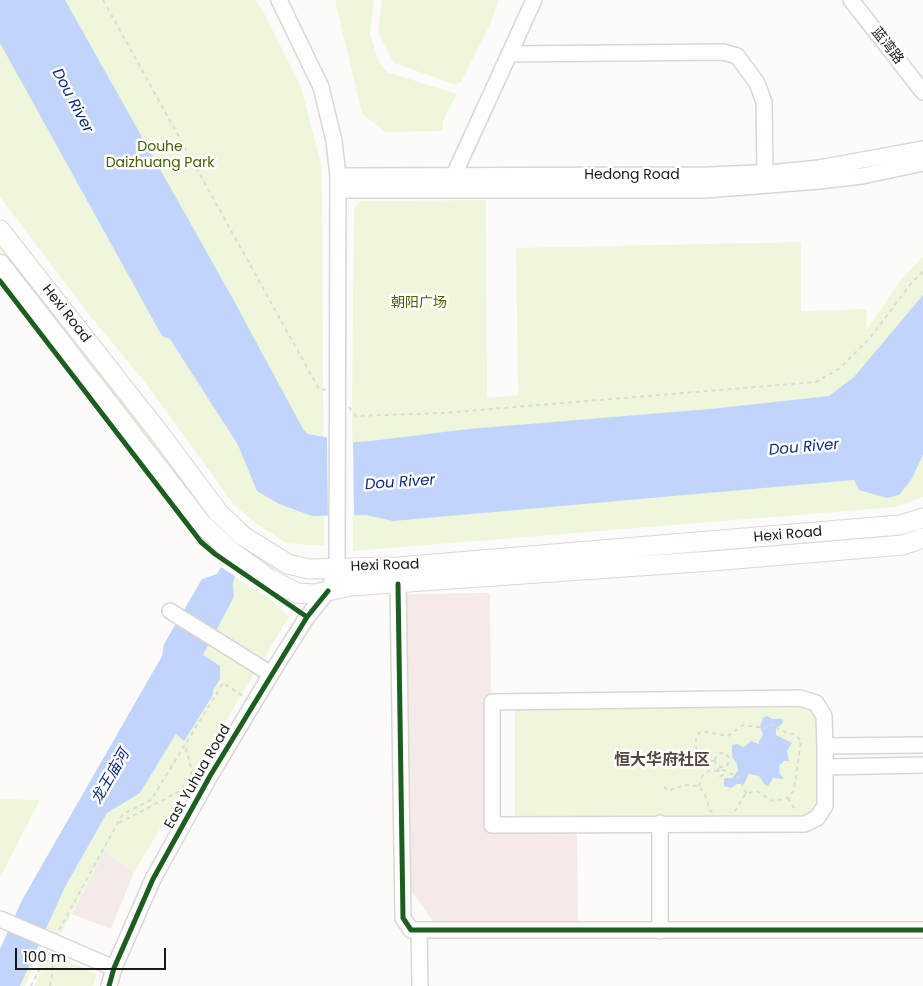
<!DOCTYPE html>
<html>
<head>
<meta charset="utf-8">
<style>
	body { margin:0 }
	#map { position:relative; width:923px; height:986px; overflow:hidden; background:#fdfbf9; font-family:Poppins,sans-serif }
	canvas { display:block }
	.scale { position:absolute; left:15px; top:948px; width:151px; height:22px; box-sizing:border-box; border:2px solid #1e1814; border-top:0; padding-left:6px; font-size:15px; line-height:18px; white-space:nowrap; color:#1e1814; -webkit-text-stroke:4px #fff; paint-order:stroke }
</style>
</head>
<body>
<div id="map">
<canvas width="923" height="986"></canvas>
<div class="scale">100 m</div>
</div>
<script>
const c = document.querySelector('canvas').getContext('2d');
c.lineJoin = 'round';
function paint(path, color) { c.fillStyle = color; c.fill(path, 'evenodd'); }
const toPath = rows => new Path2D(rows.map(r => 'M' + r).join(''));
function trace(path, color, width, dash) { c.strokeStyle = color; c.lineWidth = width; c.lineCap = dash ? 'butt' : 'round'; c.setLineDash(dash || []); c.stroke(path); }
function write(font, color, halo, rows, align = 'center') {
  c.font = font + ' Poppins,"Noto Sans SC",sans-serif'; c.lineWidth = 5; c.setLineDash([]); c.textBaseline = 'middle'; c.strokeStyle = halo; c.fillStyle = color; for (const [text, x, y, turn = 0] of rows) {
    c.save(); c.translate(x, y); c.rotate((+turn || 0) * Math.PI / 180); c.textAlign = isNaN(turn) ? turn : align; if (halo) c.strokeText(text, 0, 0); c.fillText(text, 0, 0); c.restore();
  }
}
const commercial = toPath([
	[490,593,492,830,577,829,578,925,438,927,408,887,406,594],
	[104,852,134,872,111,929,72,914]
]);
const green = toPath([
	[0,0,255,0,262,9,301,87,322,168,324,546,286,543,257,524,234,505,145,382,86,311,0,197],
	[335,0,374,0,370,33,379,63,387,72,457,94,443,121,443,131,386,132,362,114],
	[382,0,499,0,489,27,461,82,456,85,394,63,378,32],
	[486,200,487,398,518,395,516,248,801,242,801,311,867,309,866,330,901,280,923,256,923,497,896,507,353,551,352,405,354,208,361,201],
	[0,242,243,545,274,567,276,571,273,572,251,559,204,516,0,250],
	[235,577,273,601,289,617,134,872,104,852,60,936,44,930,65,887,107,813,140,793,176,734,184,740,202,655,234,597,233,583],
	[810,707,818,718,819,807,811,815,515,817,515,708],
	[0,799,40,800,0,878],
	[38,945,42,946,25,986,20,986],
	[49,953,97,974,93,986,34,986]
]);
const water = toPath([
	[0,0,65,0,233,299,303,429,308,434,353,442,371,441,468,429,710,409,829,396,854,377,923,295,923,455,911,480,899,495,887,498,859,490,854,480,393,521,366,515,312,516,279,504,257,491,238,445,170,339,162,336,0,43],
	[221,567,235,576,233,583,234,597,203,655,220,666,220,679,213,690,213,695,184,741,176,734,140,793,107,813,65,887,20,986,0,986,0,949,22,900,162,656,164,644,202,579,217,574],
	[767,716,773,719,783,719,782,724,776,728,776,735,792,743,787,751,789,761,784,761,779,766,780,774,784,779,773,778,768,786,765,785,759,776,749,774,744,784,737,784,731,788,724,786,724,778,732,778,738,771,737,764,732,757,732,745,737,744,744,747,751,741,758,744,763,734,760,727,763,718]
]);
const pier = toPath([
	[327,435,353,439,354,517,328,518]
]);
const path = toPath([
	[103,0,319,389,326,390],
	[349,407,356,416,443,413,816,382,840,368,870,338,912,282,923,272],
	'715 760a7 7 0 1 1 14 0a7 7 0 1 1-14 0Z',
	[715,761,706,761,696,748,696,735,702,731,728,736,743,725,766,728,766,725,775,725,779,730,796,735,801,741,794,790,788,798,772,801,757,791,753,791,744,796,736,810,730,811],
	[718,768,720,776,724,775,724,770],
	[699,786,703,775,709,771,724,770,739,778,747,795],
	[664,787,668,791,684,785,699,786,706,797,710,811,713,811],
	[788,798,796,811],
	[119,823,180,791,192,772,185,744],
	[59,930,117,824,123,814,151,800,223,683,243,696],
	[31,986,48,952],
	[50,986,53,970,50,954]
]);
const minor = toPath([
	[851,0,923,92],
	[509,54,723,52,737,56,757,83,764,102,765,172],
	[338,176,710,175,778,172,819,168,923,149],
	[453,177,534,0],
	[339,190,706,190,819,181,862,176,923,163],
	[398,584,403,918,411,930,923,930],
	[170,611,271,674],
	[800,698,816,703,824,716,825,746,825,806,817,818,805,824,492,825,492,702,800,698],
	[825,746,923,745],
	[826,767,923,765],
	[660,823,660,931],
	[0,919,114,968],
	[419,930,420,986],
	[109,986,114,968,153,879,210,776,271,674,307,617,328,591,337,568,338,176,334,141,321,87,279,0]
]);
const major = toPath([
	[0,230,160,434,218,512,243,536,288,564,309,569,398,567,900,525,923,518],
	[0,264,202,524,232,552,268,578,297,593,315,594,350,586,712,561,903,545,923,538]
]);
const cycleway = toPath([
	[0,281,201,542,215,554,307,617],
	[398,584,403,918,411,930,923,930],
	[109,986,114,968,153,879,210,776,307,617,328,591]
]);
const streetNames = [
	["蓝湾路",887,46,52],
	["Hedong Road",632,175],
	["Hexi Road",66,314,52],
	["Hexi Road",788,535,-5],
	["Hexi Road",385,566,-2],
	["East Yuhua Road",198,777,-60]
];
const parkNames = [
	["Douhe",160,147],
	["Daizhuang Park",160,163],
	["朝阳广场",419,303]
];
const waterNames = [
	["Dou River",72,101,62],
	["Dou River",804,448,-5],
	["Dou River",400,483,-4],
	["龙王庙河",111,777,-60]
];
const quarterNames = [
	["恒大华府社区",662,761]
];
paint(commercial, '#f4eae8');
paint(green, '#eef7db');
paint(water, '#c1d5fc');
paint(pier, '#fdfbf9');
trace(minor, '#dad6d3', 18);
trace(major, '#dad6d3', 21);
trace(path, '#dbdada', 2, [4, 4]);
trace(minor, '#fffefe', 15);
trace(major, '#fffefe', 19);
trace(cycleway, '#1b5e20', 5);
write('14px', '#1e1814', '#fff', streetNames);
write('14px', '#485f02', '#fff', parkNames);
write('italic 15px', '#092a7a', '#fff', waterNames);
write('bold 16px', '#55463e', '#fff', quarterNames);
</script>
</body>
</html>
